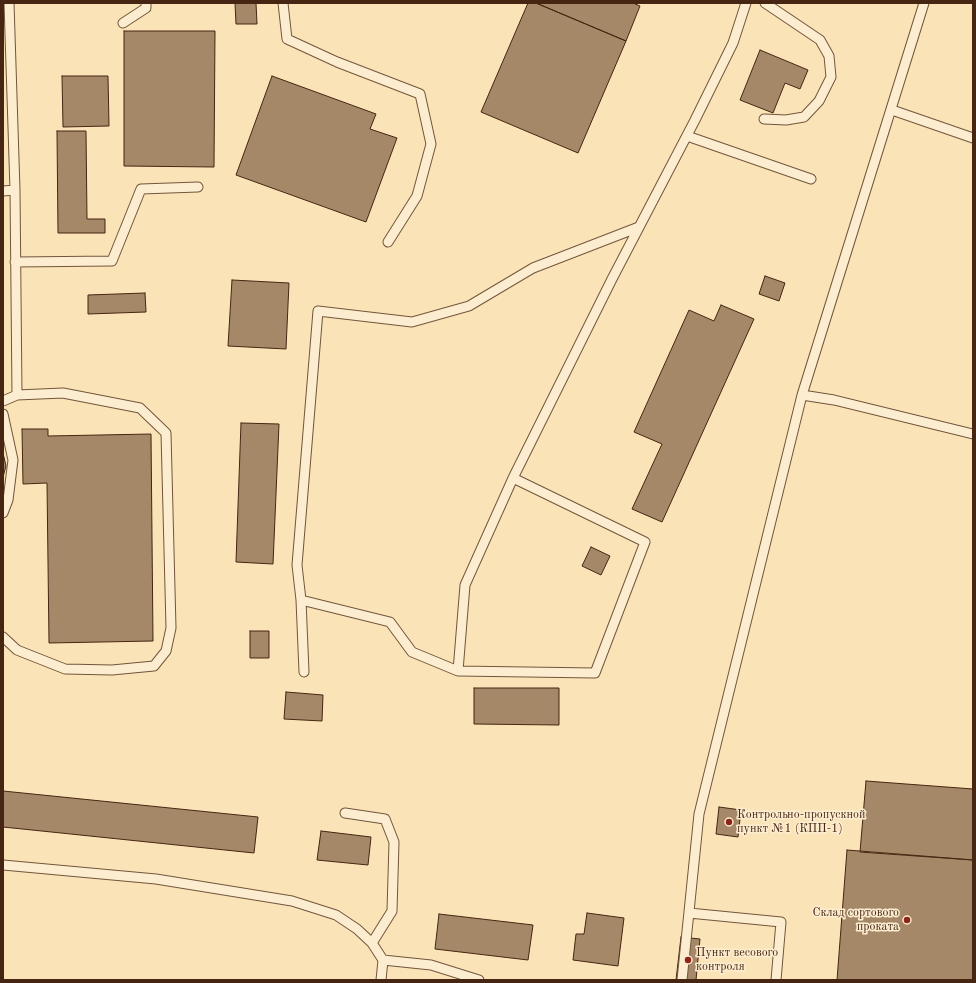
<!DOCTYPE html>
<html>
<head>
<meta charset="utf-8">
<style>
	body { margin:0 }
	#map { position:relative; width:976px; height:983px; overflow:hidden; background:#fae4b7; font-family:"Old Standard TT",serif }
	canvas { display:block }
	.frame { position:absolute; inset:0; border:4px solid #462512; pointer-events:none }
</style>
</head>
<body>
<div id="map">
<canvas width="976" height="983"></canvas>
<div class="frame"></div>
</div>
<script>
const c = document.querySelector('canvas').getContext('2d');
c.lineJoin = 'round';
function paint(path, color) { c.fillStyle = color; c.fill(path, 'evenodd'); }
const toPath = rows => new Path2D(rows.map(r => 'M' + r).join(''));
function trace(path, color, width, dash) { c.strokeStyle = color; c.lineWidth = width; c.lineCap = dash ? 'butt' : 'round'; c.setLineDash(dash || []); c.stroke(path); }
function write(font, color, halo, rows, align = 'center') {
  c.font = font + ' "Old Standard TT",serif'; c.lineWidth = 3; c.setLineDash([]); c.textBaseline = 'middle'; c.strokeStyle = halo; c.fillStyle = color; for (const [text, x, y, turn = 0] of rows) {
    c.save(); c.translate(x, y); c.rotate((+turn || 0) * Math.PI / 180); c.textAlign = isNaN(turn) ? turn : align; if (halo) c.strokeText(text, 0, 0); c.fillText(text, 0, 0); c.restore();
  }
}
const building = toPath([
	[235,3,256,3,257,24,236,24,235,3],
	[528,3,536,3,626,41,578,153,481,112,528,3],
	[536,3,633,3,640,6,626,41,536,3],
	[124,31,215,31,214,167,124,166,124,31],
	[760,50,808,70,800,89,785,83,773,113,740,100,760,50],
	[62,76,108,76,109,126,63,127,62,76],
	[272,76,376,114,370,129,397,138,366,222,236,175,272,76],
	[57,131,86,131,87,219,105,219,105,233,58,233,57,131],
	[765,276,785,283,779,301,759,294,765,276],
	[232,280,289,283,286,349,228,346,232,280],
	[145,293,146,312,88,314,88,295,145,293],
	[721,305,754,319,662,522,632,509,662,444,634,432,689,310,714,321,721,305],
	[241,423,279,424,273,564,236,562,241,423],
	[22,429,48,429,48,436,151,434,153,641,49,643,47,483,23,484,22,429],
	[3,453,6,466,3,477,3,453],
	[591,547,610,556,601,575,582,566,591,547],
	[250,631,269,631,269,658,250,658,250,631],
	[474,688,559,688,559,725,474,724,474,688],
	[286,692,323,695,322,721,284,719,286,692],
	[866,781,973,789,973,860,860,852,866,781],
	[3,791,258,817,254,853,3,827,3,791],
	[719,807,741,810,738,837,716,834,719,807],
	[321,831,371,837,368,865,317,860,321,831],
	[847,850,973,860,973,980,837,980,847,850],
	[587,913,624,918,618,966,573,960,576,934,584,934,587,913],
	[439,914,533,925,528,960,435,949,439,914],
	[681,937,700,939,696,980,676,980,681,937]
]);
const service = toPath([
	[283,3,287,39,337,62,420,94,431,144,417,196,388,242],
	[123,23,146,8,146,3],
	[892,110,973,138],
	[764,119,786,120,804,117,819,101,831,77,829,56,820,40,765,3],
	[687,136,811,179],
	[3,191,15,190],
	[15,262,112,261,141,189,198,187],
	[802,395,834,400,973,434],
	[3,401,17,395,15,190,9,3],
	[3,414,13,460,8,500,3,513],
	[513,478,645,542,595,673,458,671,465,585,513,478,612,279,695,120,733,43,746,3],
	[301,600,297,565,318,311,412,322,469,306,533,268,639,227],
	[3,637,17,650,65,669,112,670,154,666,166,651,171,628,166,433,140,408,63,393,17,395],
	[304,672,301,600,390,622,412,652,458,671],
	[345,813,385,819,394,842,392,911,372,943],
	[3,865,156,879,292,901,336,915,357,929,372,943,383,960,381,980],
	[689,913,781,922,776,980],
	[383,960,431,965,479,980],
	[682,980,699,814,802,395,924,3]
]);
const markers = [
	[729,822,4,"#8f2418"],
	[907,920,4,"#8f2418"],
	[688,960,4,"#8f2418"]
];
const poiNames = [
	["Контрольно-пропускной",737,815],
	["пункт №1 (КПП-1)",737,829],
	["Склад сортового",899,913,"right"],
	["проката",899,927,"right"],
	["Пункт весового",696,953],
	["контроля",696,967]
];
paint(building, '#a48868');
trace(building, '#462512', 1);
trace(service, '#73553b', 11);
trace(service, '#fcedd0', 9);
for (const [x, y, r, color] of markers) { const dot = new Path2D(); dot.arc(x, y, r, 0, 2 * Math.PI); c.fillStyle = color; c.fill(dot); trace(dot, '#fcedd0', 1.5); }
write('12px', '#462512', '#fcedd0', poiNames, 'left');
</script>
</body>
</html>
